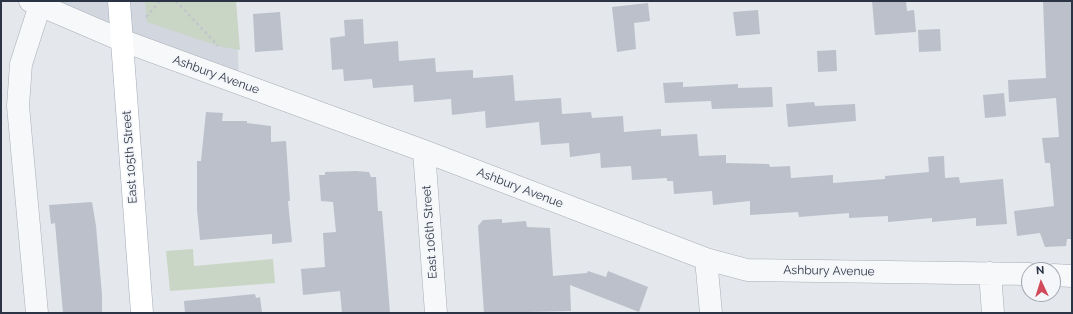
<!DOCTYPE html>
<html>
<head>
<meta charset="utf-8">
<style>
	body { margin:0 }
	#map { position:relative; width:1073px; height:314px; overflow:hidden; background:#e4e7ec; font-family:Raleway,sans-serif }
	canvas { display:block }
	.frame { position:absolute; inset:0; border:2px solid #2b3445; pointer-events:none }
	.north { position:absolute; left:1021px; top:262px; width:40px; height:40px; box-sizing:border-box; background:#f4f6f9; border:1px solid #a4a8b1; border-radius:50%; rotate:356deg; font-size:11px; font-weight:700; line-height:16px; text-align:center; color:#2b3445 }
	.north::after { content:''; display:block; margin:auto; width:14px; height:18px; background:#d1495b; clip-path:polygon(50% 0,100% 100%,50% 72%,0 100%) }
</style>
</head>
<body>
<div id="map">
<canvas width="1073" height="314"></canvas>
<div class="frame"></div>
<div class="north">N</div>
</div>
<script>
const c = document.querySelector('canvas').getContext('2d');
c.lineJoin = 'round';
function paint(path, color) { c.fillStyle = color; c.fill(path, 'evenodd'); }
const toPath = rows => new Path2D(rows.map(r => 'M' + r).join(''));
function trace(path, color, width, dash) { c.strokeStyle = color; c.lineWidth = width; c.lineCap = dash ? 'butt' : 'round'; c.setLineDash(dash || []); c.stroke(path); }
function write(font, color, halo, rows, align = 'center') {
  c.font = font + ' Raleway,sans-serif'; c.lineWidth = 3.5; c.setLineDash([]); c.textBaseline = 'middle'; c.strokeStyle = halo; c.fillStyle = color; for (const [text, x, y, turn = 0] of rows) {
    c.save(); c.translate(x, y); c.rotate((+turn || 0) * Math.PI / 180); c.textAlign = isNaN(turn) ? turn : align; if (halo) c.strokeText(text, 0, 0); c.fillText(text, 0, 0); c.restore();
  }
}
const built = toPath([
	[30,1,236,1,239,83]
]);
const green = toPath([
	[145,1,236,1,240,50,218,46,147,22],
	[193,249,194,266,273,259,275,283,170,291,166,251]
]);
const building = toPath([
	[872,1,906,1,907,11,914,10,916,32,875,35],
	[1043,1,1072,1,1072,239,1067,239,1066,246,1045,247,1040,233,1017,236,1014,211,1054,206,1050,163,1045,163,1042,138,1059,137,1056,98,1009,102,1008,80,1046,78],
	[648,3,650,21,634,23,636,49,617,52,612,7],
	[758,10,760,34,736,36,733,12],
	[280,12,283,50,255,52,253,14],
	[363,19,364,44,398,41,399,61,435,58,436,72,473,70,473,78,513,75,515,101,561,98,562,114,591,112,592,118,623,116,624,132,661,129,661,136,697,134,699,156,726,155,726,163,769,164,770,167,790,166,791,178,833,175,833,183,885,179,885,176,929,172,928,157,944,156,945,178,959,177,960,183,1003,179,1007,224,976,226,976,218,932,222,932,218,888,222,888,216,849,218,849,213,799,217,798,212,750,215,750,201,713,205,712,191,674,194,673,181,667,181,667,178,632,180,631,166,601,168,600,153,570,157,569,143,541,145,539,122,486,128,485,111,452,115,451,99,414,102,413,85,373,88,372,79,344,81,343,69,332,70,330,38,345,36,344,20],
	[940,29,941,51,919,52,918,30],
	[836,50,837,71,818,72,817,51],
	[683,82,683,87,738,84,738,88,772,87,773,107,712,109,711,101,665,103,663,83],
	[1004,93,1006,116,985,118,983,95],
	[814,102,815,106,855,104,856,121,788,127,786,104],
	[206,112,223,113,222,121,247,121,247,123,271,126,271,142,286,141,290,201,288,201,292,242,272,244,272,234,200,240,197,209,197,161,201,161],
	[356,171,369,172,371,177,376,177,378,211,382,211,390,313,342,313,340,291,303,295,301,269,325,267,323,233,336,232,333,202,321,201,319,175,325,175,325,172],
	[92,202,96,226,102,295,102,313,63,313,55,223,51,224,49,205],
	[502,219,502,223,526,221,527,227,550,228,553,276,587,273,588,271,606,277,608,271,648,287,639,312,570,285,571,311,484,313,478,226,483,220],
	[255,294,256,298,260,297,262,313,185,313,184,301]
]);
const path = toPath([
	[176,1,218,46],
	[146,17,160,1]
]);
const minor = toPath([
	[30,1,121,40,424,151,706,259,747,270,1029,274],
	[424,151,436,313],
	[706,259,711,313],
	[990,273,993,313],
	[1053,275,1072,276],
	[37,313,18,106,21,64,40,5]
]);
const major = toPath([
	[119,1,142,313]
]);
const streetNames = [
	["Ashbury Avenue",216,75,20],
	["East 105th Street",130,157,-94],
	["Ashbury Avenue",520,188,21],
	["East 106th Street",430,232,-94],
	["Ashbury Avenue",829,271,1]
];
paint(built, '#d2d6de');
paint(green, '#c9d6c5');
paint(building, '#bbc0ca');
trace(minor, '#a9aeb7', 23);
trace(major, '#a3abb8', 23);
trace(path, '#c2c5cb', 2.5, [3, 3]);
trace(minor, '#f7f8fa', 22);
trace(major, '#fff', 22);
write('12px', '#2b3445', '#f4f6f9', streetNames);
</script>
</body>
</html>
